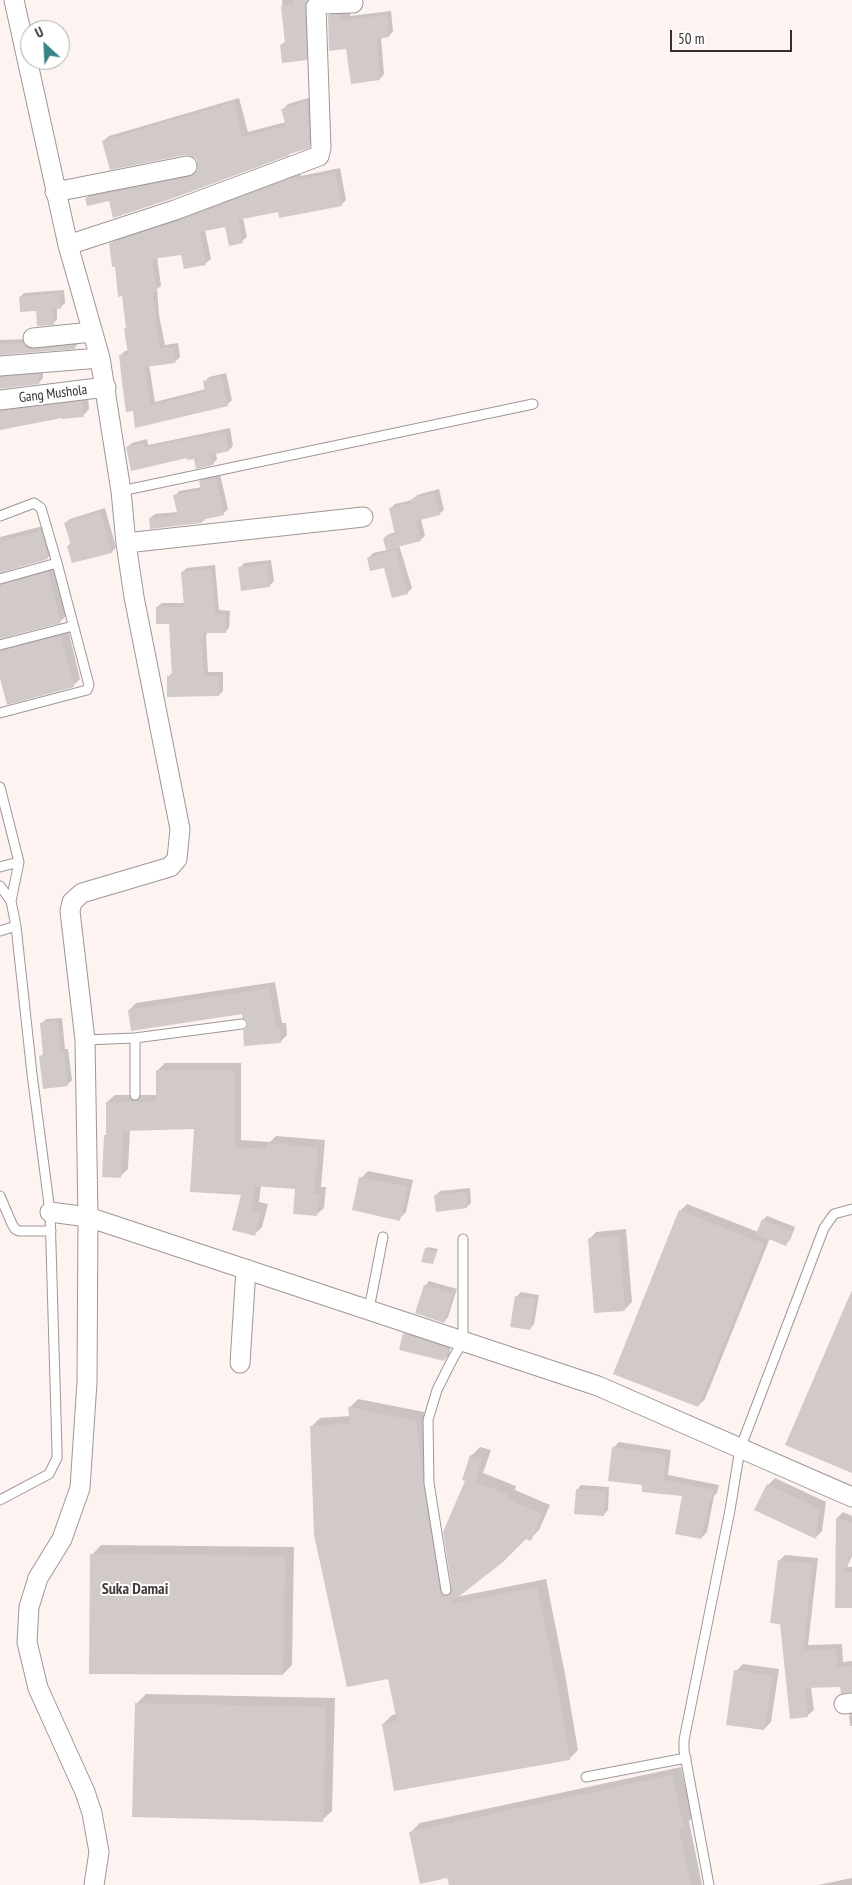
<!DOCTYPE html>
<html>
<head>
<meta charset="utf-8">
<style>
	body { margin:0 }
	#map { position:relative; width:852px; height:1885px; overflow:hidden; background:#fdf4f2; font-family:"PT Sans Narrow",sans-serif }
	canvas { display:block }
	.north { position:absolute; left:20px; top:20px; width:50px; height:50px; box-sizing:border-box; background:#fff; border:1px solid #adacab; border-radius:50%; rotate:335deg; font-size:14px; font-weight:700; line-height:20px; text-align:center; color:#322f2e }
	.north::after { content:''; display:block; margin:auto; width:18px; height:22px; background:#3a8384; clip-path:polygon(50% 0,100% 100%,50% 72%,0 100%) }
	.scale { position:absolute; left:670px; top:30px; width:122px; height:22px; box-sizing:border-box; border:2px solid #322f2e; border-top:0; padding-left:6px; font-size:15px; line-height:18px; white-space:nowrap; color:#322f2e; -webkit-text-stroke:4px #fff; paint-order:stroke }
</style>
</head>
<body>
<div id="map">
<canvas width="852" height="1885"></canvas>
<div class="north">U</div>
<div class="scale">50 m</div>
</div>
<script>
const c = document.querySelector('canvas').getContext('2d');
c.lineJoin = 'round';
function paint(path, color) { c.fillStyle = color; c.fill(path, 'evenodd'); }
const toPath = rows => new Path2D(rows.map(r => 'M' + r).join(''));
function trace(path, color, width, dash) { c.strokeStyle = color; c.lineWidth = width; c.lineCap = dash ? 'butt' : 'round'; c.setLineDash(dash || []); c.stroke(path); }
function write(font, color, halo, rows, align = 'center') {
  c.font = font + ' "PT Sans Narrow",sans-serif'; c.lineWidth = 4; c.setLineDash([]); c.textBaseline = 'middle'; c.strokeStyle = halo; c.fillStyle = color; for (const [text, x, y, turn = 0] of rows) {
    c.save(); c.translate(x, y); c.rotate((+turn || 0) * Math.PI / 180); c.textAlign = isNaN(turn) ? turn : align; if (halo) c.strokeText(text, 0, 0); c.fillText(text, 0, 0); c.restore();
  }
}
const shadow = toPath([
	[282,0,310,0,311,55,306,59,281,45,286,41],
	[351,10,350,16,391,11,393,31,389,36,381,37,384,74,380,79,347,47,329,16,333,11],
	[312,97,314,141,309,146,110,200,86,198,92,193,197,171,199,164,196,157,185,154,103,141,109,136,239,98,248,132,286,122,283,109,288,104],
	[340,168,346,200,341,205,279,210,243,218,247,237,242,241,226,226,205,230,211,259,206,263,185,267,182,253,157,257,161,286,157,289,159,315,165,345,178,343,180,357,175,362,149,365,155,402,206,389,204,382,209,377,226,373,232,400,227,405,134,410,120,356,125,351,129,350,123,295,111,244,116,239,300,173,301,176],
	[64,290,65,303,61,307,57,308,57,319,54,323,20,297,24,293],
	[28,339,79,341,79,343,75,347,0,353,0,340],
	[43,370,43,378,39,383,0,387,0,372],
	[88,396,89,409,83,416,63,417,0,429,0,402],
	[230,428,233,446,229,450,216,453,217,459,213,464,197,467,195,457,127,447,132,443,147,439,148,445],
	[220,474,228,509,223,514,206,518,202,522,150,518,155,514,178,512,175,496,179,491,202,487,200,481,205,477],
	[439,489,444,510,439,514,421,519,425,536,420,540,399,545,412,588,407,593,384,567,368,558,373,553,387,550,384,538,389,534,396,532,391,508,395,504,412,500,417,495],
	[105,508,116,547,112,552,72,562,68,546,71,543,65,523,70,519],
	[47,525,54,551,47,558,0,573,3,577,55,566,68,614,61,621,0,638,3,643,68,629,80,679,73,686,0,673,0,537],
	[271,560,274,581,269,586,240,568,244,563],
	[215,565,219,610,230,611,229,628,225,632,208,631,206,636,208,672,223,672,223,691,219,695,168,677,172,673,171,623,157,607,162,603,185,603,182,572,187,568],
	[275,982,282,1023,286,1023,287,1035,280,1042,244,1031,250,1024,243,1012,129,1010,136,1003],
	[62,1018,65,1049,68,1049,72,1080,67,1085,41,1056,44,1053,41,1024,46,1019],
	[165,1063,241,1063,241,1140,270,1142,276,1136,325,1140,321,1187,326,1187,324,1208,316,1215,297,1188,261,1185,259,1202,268,1204,262,1227,255,1234,243,1194,195,1127,130,1130,128,1169,121,1176,107,1134,107,1102,115,1095,157,1095,157,1071],
	[368,1171,413,1180,406,1212,399,1219,361,1178],
	[470,1188,471,1203,467,1207,435,1196,440,1191],
	[687,1204,758,1232,763,1220,767,1216,795,1227,790,1240,786,1244,770,1238,705,1399,698,1406,680,1211],
	[626,1229,632,1302,625,1309,589,1239,596,1232],
	[428,1247,438,1249,433,1263,426,1249],
	[429,1281,457,1289,448,1317,444,1322,425,1286],
	[521,1292,539,1295,534,1324,530,1329,516,1297],
	[409,1330,451,1344,449,1355,444,1360,405,1334],
	[358,1399,424,1412,431,1457,431,1474,448,1582,453,1587,467,1480,471,1456,480,1447,491,1450,483,1473,516,1486,515,1490,550,1505,539,1530,530,1539,526,1537,456,1597,546,1579,565,1674,578,1750,569,1759,383,1724,392,1715,397,1714,389,1677,311,1427,320,1418,350,1416,349,1408],
	[619,1442,671,1450,668,1475,719,1485,717,1493,714,1496,707,1532,701,1538,684,1495,644,1484,613,1448],
	[775,1478,826,1502,822,1531,815,1538,768,1485],
	[581,1485,609,1487,608,1510,603,1515,577,1490],
	[843,1512,852,1516,852,1556,847,1567,852,1567,852,1607,836,1606,837,1518],
	[101,1545,294,1547,292,1665,283,1674,92,1555],
	[785,1555,818,1558,808,1645,842,1644,843,1662,852,1661,852,1691,841,1686,811,1687,814,1710,807,1716,779,1561],
	[743,1664,779,1669,771,1722,764,1729,736,1671],
	[146,1694,335,1698,332,1811,322,1820,136,1704],
	[852,1712,852,1726,850,1726,849,1715],
	[681,1767,692,1817,689,1821,702,1885,450,1885,448,1877,411,1832,420,1823],
	[852,1878,852,1885,818,1885]
]);
const building = toPath([
	[293,0,308,0,305,7,307,60,282,63,280,45,285,44,281,6,293,5],
	[328,15,339,15,340,21,387,15,389,37,377,39,380,80,351,84,346,49,329,51],
	[307,101,310,148,289,154,290,155,171,199,113,218,109,201,87,206,85,198,189,177,195,174,198,169,196,159,191,156,185,155,110,170,102,141,234,102,242,137,286,126,281,109],
	[335,172,342,206,279,218,278,212,238,220,243,243,229,246,225,227,200,232,206,265,184,269,181,255,152,259,157,292,153,292,156,320,155,320,160,349,174,347,175,363,145,367,150,406,205,392,203,381,221,377,228,406,135,428,133,411,126,412,122,382,119,355,128,354,124,329,126,328,122,296,118,297,115,267,112,267,109,243,179,221,295,177,296,180],
	[60,293,61,309,53,309,54,325,37,326,36,311,20,312,19,297],
	[23,343,28,348,34,349,75,345,75,349,0,355,0,344],
	[38,374,39,384,0,389,0,377],
	[82,401,84,417,62,419,62,418,0,430,0,411],
	[225,432,229,451,211,455,213,465,196,469,194,459,187,460,187,458,131,471,126,447,143,443,144,448],
	[216,477,224,515,202,520,202,523,150,529,149,518,178,516,173,495,201,490,199,481],
	[434,493,440,515,416,521,421,541,386,550,383,538,395,535,389,508,412,503,411,499],
	[100,512,112,553,72,563,67,546,71,545,64,523],
	[41,531,48,559,0,573,0,542],
	[395,550,408,594,392,598,384,568,370,571,367,558],
	[267,564,270,587,241,591,238,567],
	[211,569,215,614,226,614,226,633,204,633,204,639,202,639,204,676,219,676,219,696,167,697,167,676,172,676,169,624,156,624,156,607,184,607,181,572],
	[48,572,61,623,0,639,0,585],
	[61,636,74,687,7,705,0,678,0,651],
	[269,988,276,1029,280,1029,281,1043,244,1046,243,1030,246,1029,248,1024,247,1020,242,1018,242,1014,131,1031,128,1010],
	[57,1021,61,1053,64,1053,68,1086,43,1089,39,1056,43,1055,40,1023],
	[156,1070,234,1070,234,1147,267,1149,267,1143,318,1148,314,1194,319,1194,317,1216,293,1214,295,1189,254,1186,252,1210,261,1212,255,1236,232,1230,241,1195,190,1192,194,1129,123,1131,121,1178,102,1177,104,1135,106,1135,106,1102,156,1102],
	[359,1177,407,1187,400,1221,352,1210],
	[466,1192,467,1208,436,1212,434,1195],
	[679,1210,764,1244,698,1407,613,1374],
	[762,1219,792,1232,786,1246,756,1234],
	[619,1236,625,1311,594,1313,588,1238],
	[425,1248,437,1251,433,1264,421,1262],
	[424,1285,453,1294,444,1323,415,1313],
	[852,1290,852,1473,785,1445],
	[515,1296,535,1299,530,1330,510,1327],
	[403,1333,448,1348,444,1361,399,1350],
	[348,1407,416,1421,422,1466,423,1484,440,1591,443,1596,450,1595,452,1590,443,1532,465,1481,462,1480,470,1455,482,1459,475,1482,508,1495,506,1499,542,1514,531,1541,526,1539,503,1562,448,1605,537,1587,557,1683,570,1760,394,1791,382,1724,397,1721,388,1679,347,1687,314,1535,310,1426,350,1424],
	[612,1447,666,1455,663,1480,713,1490,712,1500,710,1500,701,1539,675,1534,682,1496,642,1492,642,1485,608,1481],
	[767,1484,819,1509,816,1539,754,1510],
	[576,1489,606,1491,604,1516,574,1514],
	[836,1518,852,1523,852,1552,843,1572,852,1572,852,1608,835,1608],
	[90,1554,285,1556,283,1675,89,1674],
	[778,1560,813,1564,803,1650,836,1649,837,1668,852,1666,852,1692,841,1694,840,1687,805,1688,808,1717,790,1719,780,1624,770,1623],
	[734,1670,773,1676,764,1730,726,1725],
	[135,1703,326,1707,323,1822,132,1817],
	[672,1775,684,1828,679,1829,691,1885,449,1885,447,1878,420,1884,409,1832]
]);
const lane = toPath([
	[121,491,533,404],
	[0,516,34,503,41,508,57,563,89,685,87,690,0,713],
	[0,579,57,563],
	[0,645,73,626],
	[0,787,19,862,11,901,16,926,32,1074,50,1212,57,1450,57,1458,49,1474,0,1500],
	[0,867,19,862],
	[0,886,11,901],
	[0,931,16,926],
	[85,1040,135,1038,242,1024],
	[135,1095,135,1038],
	[0,1196,12,1224,15,1229,19,1231,51,1231],
	[369,1309,383,1237],
	[446,1590,429,1483,428,1420,437,1390,451,1362,463,1341,463,1239],
	[586,1777,686,1758],
	[709,1885,684,1750,684,1740,730,1510,740,1449,824,1228,834,1214,852,1209]
]);
const street = toPath([
	[14,0,68,245,100,358,121,491,126,543,134,597,180,829,177,859,170,867,82,893,72,902,70,911,85,1040,88,1217,598,1386,852,1497],
	[55,192,187,166],
	[68,245,175,210,319,156,321,148,316,7,320,4,353,3],
	[33,338,92,332],
	[0,366,100,358],
	[0,400,106,387],
	[126,543,363,517],
	[50,1212,88,1217,87,1382,80,1488,62,1539,38,1578,29,1607,27,1642,38,1688,85,1792,92,1813,99,1852,94,1885],
	[240,1363,246,1269],
	[844,1704,852,1703]
]);
const streetNames = [
	["Gang Mushola",53,394,-7]
];
const quarterNames = [
	["Suka Damai",135,1589]
];
paint(shadow, '#0003');
paint(building, '#d2cac9');
trace(lane, '#9f9796', 11);
trace(street, '#9f9796', 21);
trace(lane, '#fff', 9);
trace(street, '#fff', 19);
write('14px', '#322f2e', '#fff', streetNames);
write('bold 16px', '#413b39', '#fff', quarterNames);
</script>
</body>
</html>
